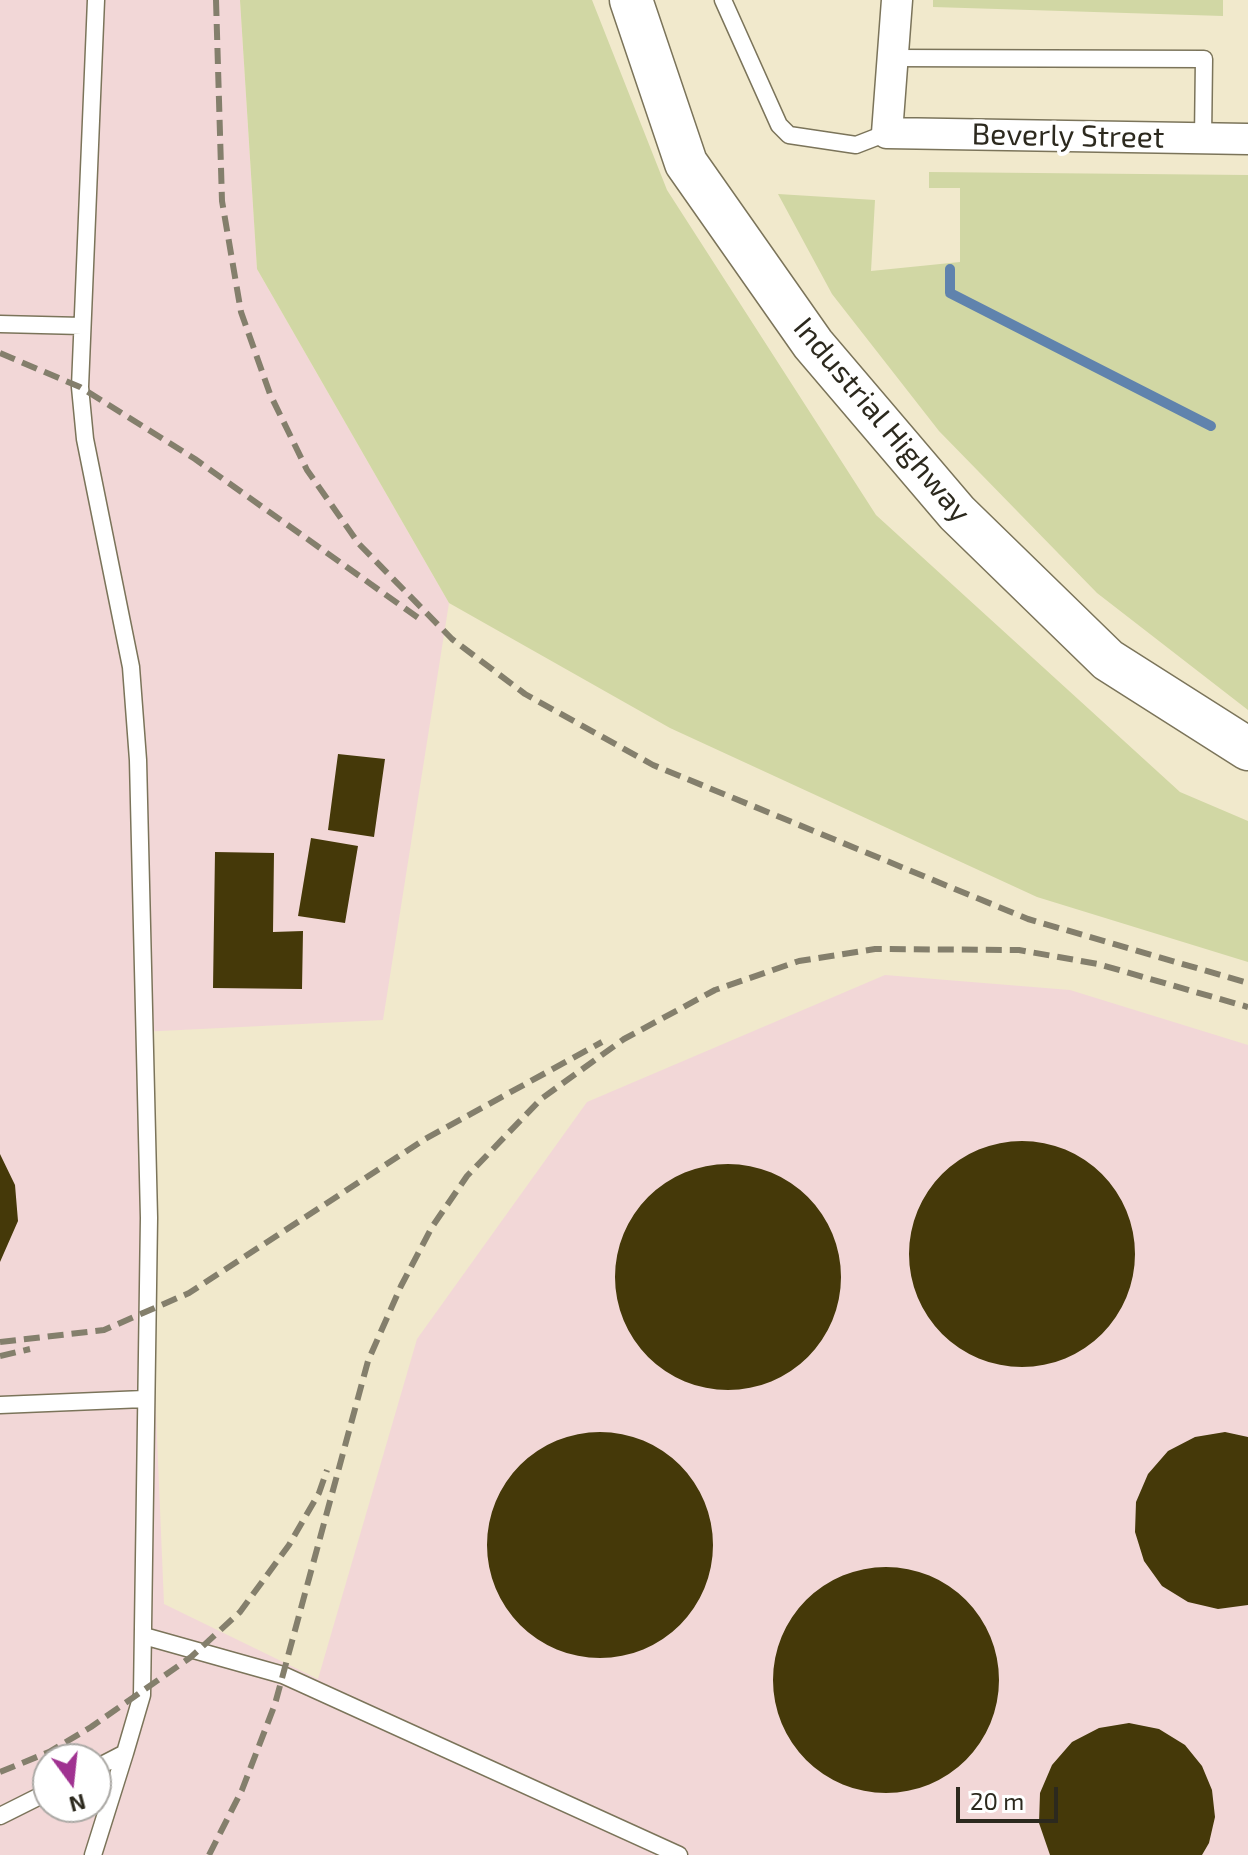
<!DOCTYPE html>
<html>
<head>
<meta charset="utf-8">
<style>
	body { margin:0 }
	#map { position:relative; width:1248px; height:1855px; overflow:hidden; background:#f1e9cc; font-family:"Exo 2",sans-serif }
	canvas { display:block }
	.north { position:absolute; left:32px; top:1743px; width:80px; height:80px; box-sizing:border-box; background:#fff; border:2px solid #aba9a5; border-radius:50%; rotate:165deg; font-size:22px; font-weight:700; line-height:32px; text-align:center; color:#2c291e }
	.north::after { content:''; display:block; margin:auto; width:28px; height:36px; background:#a03291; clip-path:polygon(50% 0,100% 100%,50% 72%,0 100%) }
	.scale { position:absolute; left:956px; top:1787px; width:102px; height:36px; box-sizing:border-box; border:4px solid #2c291e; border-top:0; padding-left:10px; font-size:24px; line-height:28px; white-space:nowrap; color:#2c291e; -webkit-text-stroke:6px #fff; paint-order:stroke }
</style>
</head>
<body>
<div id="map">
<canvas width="1248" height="1855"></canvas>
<div class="north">N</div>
<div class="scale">20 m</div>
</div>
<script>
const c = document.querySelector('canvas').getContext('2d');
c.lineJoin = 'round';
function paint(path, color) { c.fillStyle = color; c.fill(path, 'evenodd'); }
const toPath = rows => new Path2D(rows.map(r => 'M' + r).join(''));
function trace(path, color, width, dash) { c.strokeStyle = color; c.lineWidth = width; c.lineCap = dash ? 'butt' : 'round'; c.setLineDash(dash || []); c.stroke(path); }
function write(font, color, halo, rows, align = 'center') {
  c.font = font + ' "Exo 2",sans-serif'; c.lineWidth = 8; c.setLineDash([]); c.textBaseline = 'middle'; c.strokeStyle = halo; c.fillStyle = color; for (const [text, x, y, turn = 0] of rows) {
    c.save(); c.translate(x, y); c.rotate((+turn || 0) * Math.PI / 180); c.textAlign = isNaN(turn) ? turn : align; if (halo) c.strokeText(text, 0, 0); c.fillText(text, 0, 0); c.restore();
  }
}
const industrial = toPath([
	[0,0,240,0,257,269,449,603,383,1020,140,1032,164,1604,318,1679,417,1339,587,1102,885,975,1070,990,1248,1045,1248,1855,0,1855],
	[48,1759,96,1759,96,1807,48,1807]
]);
const green = toPath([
	[240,0,592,0,667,190,876,515,1180,792,1248,821,1248,962,1037,897,670,728,449,603,257,269],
	[933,0,1223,0,1223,16,933,7],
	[929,172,1248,175,1248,710,1097,593,939,431,832,294,778,194,875,200,871,271,960,262,960,188,929,188]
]);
const stream = toPath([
	[950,269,950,293,1211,426]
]);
const building = toPath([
	[338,754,385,759,374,837,328,830],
	[311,838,358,846,345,923,298,916],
	[215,852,274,853,273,932,303,931,302,989,213,988],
	'909 1254a113 113 0 1 1 226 0a113 113 0 1 1-226 0Z',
	[0,1154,15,1185,18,1221,0,1262],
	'615 1277a113 113 0 1 1 226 0a113 113 0 1 1-226 0Z',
	'487 1545a113 113 0 1 1 226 0a113 113 0 1 1-226 0Z',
	[1225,1432,1248,1437,1248,1605,1218,1609,1188,1602,1162,1586,1144,1561,1135,1532,1136,1502,1148,1474,1168,1451,1195,1437],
	'773 1680a113 113 0 1 1 226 0a113 113 0 1 1-226 0Z',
	[1129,1723,1159,1729,1185,1745,1202,1766,1212,1790,1215,1817,1209,1843,1202,1855,1050,1855,1039,1823,1040,1793,1052,1765,1072,1742,1099,1728]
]);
const service = toPath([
	[96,0,80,387,85,439,131,667,138,760,149,1218,142,1695,125,1753,96,1768],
	[723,0,779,125,789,135,856,145,887,133],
	[892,58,1204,59,1203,139],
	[0,324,82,326],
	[0,1405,144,1399],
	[144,1636,283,1675,679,1855],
	[0,1816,48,1792],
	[93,1855,125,1753]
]);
const minor = toPath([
	[897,0,887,133,1248,139]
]);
const secondary = toPath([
	[631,0,686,163,813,344,957,513,1108,660,1248,749]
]);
const rail = toPath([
	[216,0,222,201,241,312,270,394,307,470,359,544,452,639,525,694,653,765,1028,919,1248,983],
	[0,353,80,387,195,459,424,622],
	[0,1342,104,1330,189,1293,425,1139,602,1042],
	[0,1356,30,1349],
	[0,1772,49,1752,91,1727,191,1657,240,1612,289,1545,319,1493,327,1470],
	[209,1855,242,1790,275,1704,368,1361,401,1286,432,1227,467,1176,541,1099,624,1039,715,990,799,961,875,949,1019,950,1098,964,1248,1007]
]);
const streetNames = [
	["Beverly Street",1068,136,1],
	["Industrial Highway",882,420,50]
];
paint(industrial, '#f2d7d7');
paint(green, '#d1d7a4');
trace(stream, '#6083ad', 10);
paint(building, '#453909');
trace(service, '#7b745a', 19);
trace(minor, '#7b745a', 33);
trace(secondary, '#7b745a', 45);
trace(service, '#fff', 16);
trace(minor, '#fff', 30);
trace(secondary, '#fff', 42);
trace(rail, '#847f6c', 6, [16, 8]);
write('30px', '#2c291e', '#fff', streetNames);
</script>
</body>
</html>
